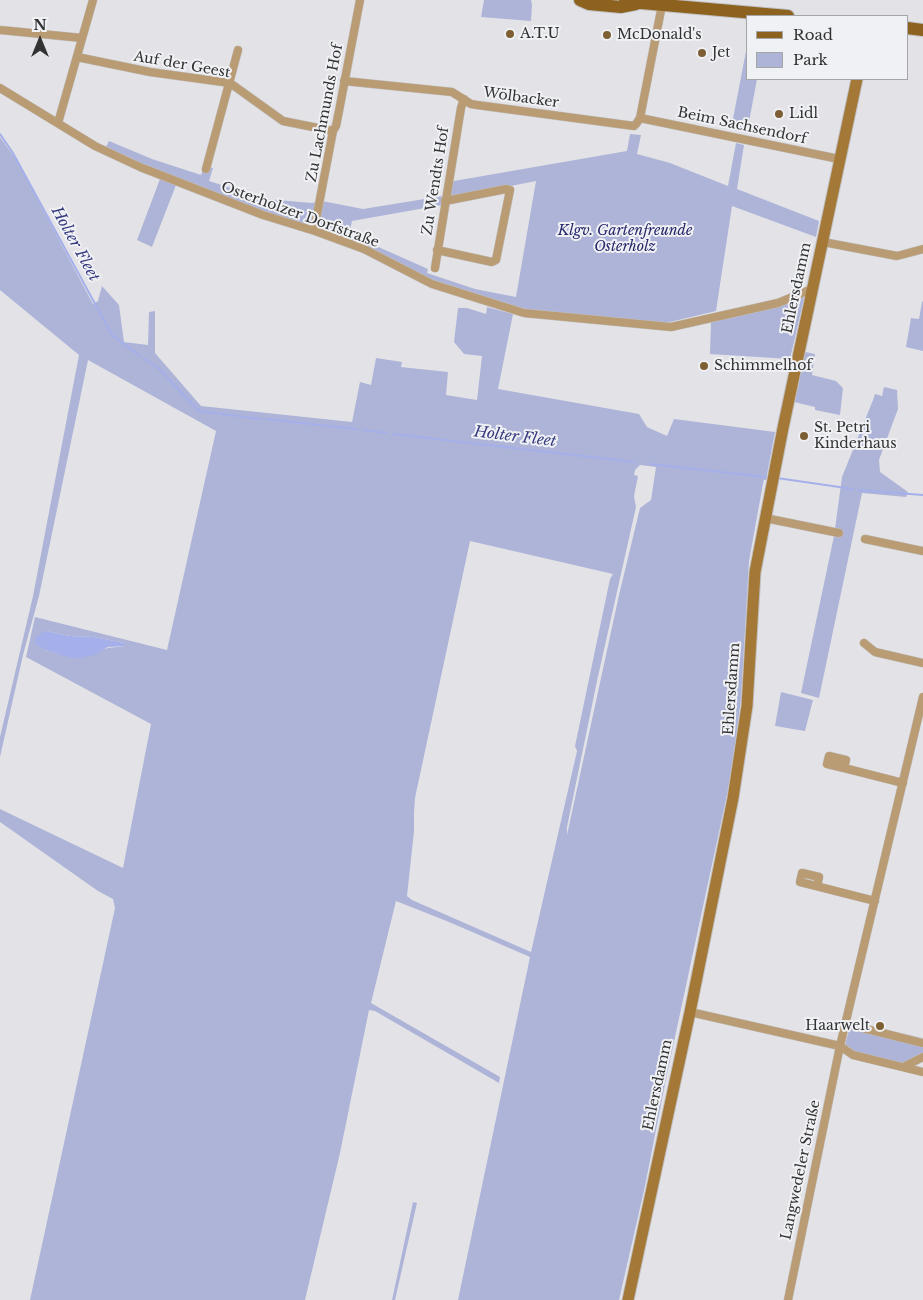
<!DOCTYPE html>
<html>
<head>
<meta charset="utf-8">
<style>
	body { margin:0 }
	#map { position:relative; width:923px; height:1300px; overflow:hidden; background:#e3e3e7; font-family:"Libre Baskerville",serif }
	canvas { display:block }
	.legend { position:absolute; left:746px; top:15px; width:162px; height:65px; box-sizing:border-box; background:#f0f1f4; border:1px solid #a4a5a7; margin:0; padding:6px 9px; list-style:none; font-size:15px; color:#323233 }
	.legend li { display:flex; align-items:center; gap:10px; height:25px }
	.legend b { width:25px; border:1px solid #a4a5a7 }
	.north { position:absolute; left:15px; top:15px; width:50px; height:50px; -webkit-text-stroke:4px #f0f1f4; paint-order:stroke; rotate:0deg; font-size:14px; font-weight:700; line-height:20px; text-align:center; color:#323233 }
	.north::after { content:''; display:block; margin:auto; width:18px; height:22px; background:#323233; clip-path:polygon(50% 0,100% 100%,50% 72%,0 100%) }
</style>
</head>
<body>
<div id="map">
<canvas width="923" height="1300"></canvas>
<ul class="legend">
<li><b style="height:6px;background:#8c621e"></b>Road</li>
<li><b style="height:14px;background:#adb4d8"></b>Park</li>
</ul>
<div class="north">N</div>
</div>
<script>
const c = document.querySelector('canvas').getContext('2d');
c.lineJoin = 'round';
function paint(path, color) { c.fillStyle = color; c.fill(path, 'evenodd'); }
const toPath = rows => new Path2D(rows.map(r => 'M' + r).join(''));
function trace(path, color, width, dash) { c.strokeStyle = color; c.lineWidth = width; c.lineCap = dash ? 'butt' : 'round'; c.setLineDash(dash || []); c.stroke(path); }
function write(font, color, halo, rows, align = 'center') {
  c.font = font + ' "Libre Baskerville",serif'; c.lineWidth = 4; c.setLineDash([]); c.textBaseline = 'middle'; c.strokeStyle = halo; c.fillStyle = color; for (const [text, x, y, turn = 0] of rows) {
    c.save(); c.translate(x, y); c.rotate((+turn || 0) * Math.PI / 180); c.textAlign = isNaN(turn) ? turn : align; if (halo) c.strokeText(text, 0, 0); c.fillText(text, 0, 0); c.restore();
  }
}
const green = toPath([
	[484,0,531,0,532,5,531,21,481,17],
	[747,46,747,79,757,79,747,133,731,129],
	[630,134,641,135,637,154,670,163,728,186,736,143,744,145,737,189,819,221,816,237,732,206,716,311,670,322,635,322,532,311,439,284,390,259,264,213,105,149,109,141,152,159,201,175,204,166,213,168,209,181,266,199,312,203,322,201,363,209,443,196,448,182,627,151],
	[536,181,516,297,475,289,427,273,428,269,349,234,352,221,442,205,450,198],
	[0,137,16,159,93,304,98,301,102,286,119,305,124,342,148,345,149,312,155,311,155,353,201,406,352,422,360,382,371,385,376,358,402,362,401,367,448,372,446,395,477,400,482,356,464,354,454,342,458,308,467,308,486,314,487,307,513,314,498,389,639,414,647,427,667,436,674,419,775,432,766,480,764,480,763,484,749,561,741,699,731,776,666,1079,645,1186,619,1300,458,1300,530,957,449,922,396,901,371,1003,500,1077,499,1083,375,1011,369,1010,340,1153,305,1300,30,1300,115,908,113,899,98,891,0,822,0,809,123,868,151,724,26,657,35,617,167,650,216,431,88,360,39,596,23,655,0,757,0,737,33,596,79,355,0,290],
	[640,465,656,467,651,500,640,508,619,595,567,835,567,827,597,681,636,507,634,496,638,476,634,475,635,470],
	[470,541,613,574,610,579,575,746,577,751,531,952,412,900,407,896,414,831,414,813,415,798],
	[46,631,70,636,94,637,125,643,125,646,108,648,102,650,59,654,45,650,35,638],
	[160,179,176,185,152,247,137,240],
	[803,295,804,298,790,359,710,354,711,321],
	[923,301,923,351,906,347,911,318,919,319,922,302],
	[805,352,815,354,812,375,836,381,843,388,840,415,815,410,815,407,794,402],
	[884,387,897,390,898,409,879,460,880,472,908,492,906,497,862,493,819,698,801,693,834,536,842,477,873,400,875,394,882,396],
	[781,692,813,700,805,731,775,726],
	[853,1028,923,1045,923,1054,903,1063,861,1054,852,1051,845,1045,849,1030],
	[413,1202,417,1203,395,1300,392,1300]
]);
const water = toPath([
	[46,631,70,636,94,637,125,643,125,646,108,647,95,655,81,658,71,658,45,650,36,644,35,638,43,632]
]);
const stream = toPath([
	[0,134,13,153,112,335,140,356],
	[145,359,158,368,199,411,261,419],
	[266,419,356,429],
	[363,430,386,433],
	[393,434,634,462],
	[651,464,766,477],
	[777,478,853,489],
	[858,490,923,495]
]);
const street = toPath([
	[0,30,82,38],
	[77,57,150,72,230,83,283,121,333,131],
	[344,81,452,92,471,104,477,105,634,126,636,124,640,118,662,5],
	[0,88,95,146,140,167,263,215,315,231,364,249,432,284,524,313,671,327,778,303,812,289],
	[640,118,839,159],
	[58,123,93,0],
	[206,169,238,50],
	[314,230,333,131,336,126,339,111,360,0],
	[823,242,897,256,923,249],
	[437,250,492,262,496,260,510,190,506,189,445,201],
	[435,268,461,108,464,99],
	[765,518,839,533],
	[865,539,923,551],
	[864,643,875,652,923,663],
	[844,768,846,760,829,756,827,764,844,768,903,783],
	[817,886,819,877,802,873,800,882,875,901],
	[690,1012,840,1046,853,1055,923,1072],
	[846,1024,923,1043],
	[903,1067,923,1057],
	[788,1300,840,1046,923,697]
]);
const secondary = toPath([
	[628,1300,690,1012,733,798,747,706,755,572,783,428,857,79]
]);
const primary = toPath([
	[580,0,589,4,621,7,636,4],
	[625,0,641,3,788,16],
	[907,28,923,30]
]);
const markers = [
	[510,34,5,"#7d5f33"],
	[607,35,5,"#7d5f33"],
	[702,53,5,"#7d5f33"],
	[779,114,5,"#7d5f33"],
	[704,366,5,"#7d5f33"],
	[804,436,5,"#7d5f33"],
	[880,1026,5,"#7d5f33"]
];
const poiNames = [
	["A.T.U",520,34],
	["McDonald's",617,35],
	["Jet",712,53],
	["Lidl",789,114],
	["Schimmelhof",714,366],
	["St. Petri",814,428],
	["Kinderhaus",814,444],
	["Haarwelt",870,1026,"right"]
];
const streetNames = [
	["Auf der Geest",182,65,10],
	["Wölbacker",521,98,8],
	["Zu Lachmunds Hof",325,113,-79],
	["Beim Sachsendorf",742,126,12],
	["Zu Wendts Hof",436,181,-81],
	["Osterholzer Dorfstraße",300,215,20],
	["Ehlersdamm",797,288,-78],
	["Ehlersdamm",732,689,-86],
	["Ehlersdamm",658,1085,-78],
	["Langwedeler Straße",801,1170,-78]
];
const parkNames = [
	["Klgv. Gartenfreunde",625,231],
	["Osterholz",625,247]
];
const waterNames = [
	["Holter Fleet",75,244,61],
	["Holter Fleet",515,437,7]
];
paint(green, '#adb4d8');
paint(water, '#a5afea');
trace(stream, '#a5afea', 2);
trace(street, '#c0c0c3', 9);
trace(secondary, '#c0c0c3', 13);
trace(primary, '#c0c0c3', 14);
trace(street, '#ba9c74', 8);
trace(secondary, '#a47938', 11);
trace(primary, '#8c621e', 12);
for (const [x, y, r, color] of markers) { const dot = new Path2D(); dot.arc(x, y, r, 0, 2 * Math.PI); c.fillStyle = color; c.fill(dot); trace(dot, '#f0f1f4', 2); }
write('14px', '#323233', '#f0f1f4', poiNames, 'left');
write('14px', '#323233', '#f0f1f4', streetNames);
write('italic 14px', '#26286b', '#f0f1f4', parkNames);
write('italic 15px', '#34397e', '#f0f1f4', waterNames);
</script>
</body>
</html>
